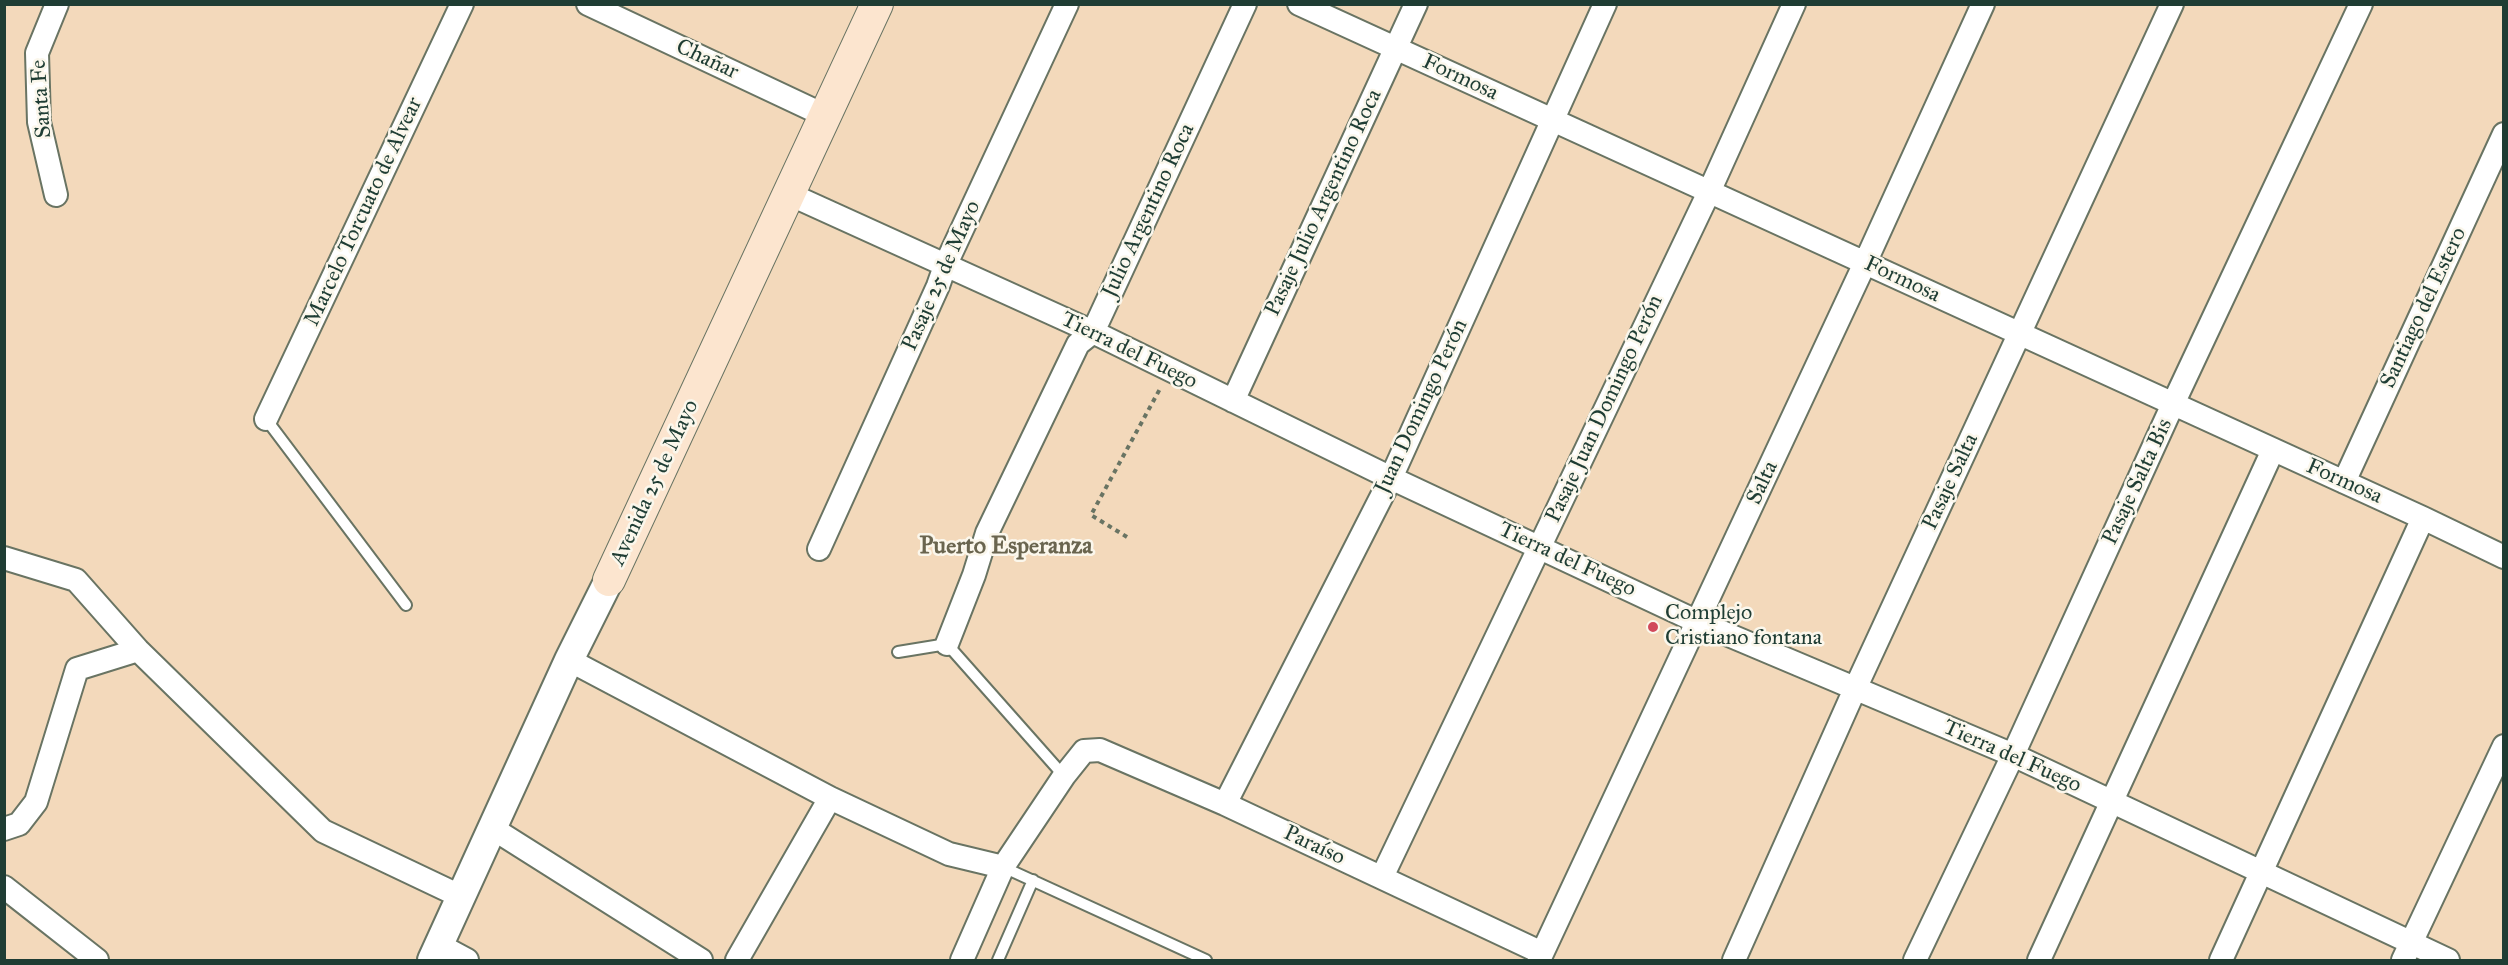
<!DOCTYPE html>
<html>
<head>
<meta charset="utf-8">
<style>
	body { margin:0 }
	#map { position:relative; width:2508px; height:965px; overflow:hidden; background:#f3d9bb; font-family:"IM FELL Great Primer",serif }
	canvas { display:block }
	.frame { position:absolute; inset:0; border:6px solid #1f3d34; pointer-events:none }
</style>
</head>
<body>
<div id="map">
<canvas width="2508" height="965"></canvas>
<div class="frame"></div>
</div>
<script>
const c = document.querySelector('canvas').getContext('2d');
c.lineJoin = 'round';
const toPath = rows => new Path2D(rows.map(r => 'M' + r).join(''));
function trace(path, color, width, dash) { c.strokeStyle = color; c.lineWidth = width; c.lineCap = dash ? 'butt' : 'round'; c.setLineDash(dash || []); c.stroke(path); }
function write(font, color, halo, rows, align = 'center') {
  c.font = font + ' "IM FELL Great Primer",serif'; c.lineWidth = 5; c.setLineDash([]); c.textBaseline = 'middle'; c.strokeStyle = halo; c.fillStyle = color; for (const [text, x, y, turn = 0] of rows) {
    c.save(); c.translate(x, y); c.rotate((+turn || 0) * Math.PI / 180); c.textAlign = isNaN(turn) ? turn : align; if (halo) c.strokeText(text, 0, 0); c.fillText(text, 0, 0); c.restore();
  }
}
const path = toPath([
	[1127,537,1091,515,1161,387]
]);
const service = toPath([
	[266,419,406,605],
	[898,652,947,644,1064,776],
	[1003,867,1206,960],
	[998,960,1033,880]
]);
const minor = toPath([
	[588,4,826,116],
	[1299,4,2423,518,2504,557],
	[789,194,1093,332,1391,478,1698,622,2013,755,2448,960],
	[56,195,39,122,37,53,57,4],
	[1233,401,1416,4],
	[266,419,462,4],
	[2344,482,2504,134],
	[819,549,938,286,945,266,1067,4],
	[4,558,76,580,138,650,323,831,462,897],
	[947,644,974,575,987,533,1078,344,1093,332,1245,4],
	[569,660,830,798,949,854,1003,867],
	[1225,804,1391,478,1605,4],
	[492,828,701,960],
	[4,829,19,824,36,802,77,669,138,650],
	[1382,877,1709,192,1794,4],
	[4,887,97,960],
	[439,945,467,960],
	[737,960,830,798],
	[962,960,1003,867,1064,776,1084,751,1100,750,1225,804,1542,953],
	[1539,960,1865,263,1983,4],
	[1734,960,1855,689,2172,4],
	[1915,960,2013,755,2173,404,2361,4],
	[2039,960,2273,450],
	[2221,960,2423,518],
	[2403,960,2504,746]
]);
const tertiary = toPath([
	[432,960,569,660,609,580]
]);
const secondary = toPath([
	[609,580,877,4]
]);
const markers = [
	[1653,627,6,"#d1495b"]
];
const streetNames = [
	["Chañar",707,60,25],
	["Formosa",1460,78,25],
	["Santa Fe",42,99,-94],
	["Pasaje Julio Argentino Roca",1324,203,-65],
	["Julio Argentino Roca",1149,211,-65],
	["Marcelo Torcuato de Alvear",364,212,-65],
	["Pasaje 25 de Mayo",942,276,-66],
	["Formosa",1902,280,25],
	["Santiago del Estero",2424,308,-65],
	["Tierra del Fuego",1129,351,26],
	["Juan Domingo Perón",1422,407,-65],
	["Pasaje Juan Domingo Perón",1605,409,-65],
	["Pasaje Salta",1951,482,-65],
	["Pasaje Salta Bis",2138,482,-65],
	["Formosa",2344,482,24],
	["Avenida 25 de Mayo",655,483,-65],
	["Salta",1763,483,-65],
	["Tierra del Fuego",1567,560,25],
	["Tierra del Fuego",2012,757,24],
	["Paraíso",1314,846,25]
];
const poiNames = [
	["Complejo",1665,614],
	["Cristiano fontana",1665,639]
];
const neighbourhoodNames = [
	["Puerto Esperanza",1006,547]
];
trace(service, '#697463', 14);
trace(minor, '#697463', 26);
trace(tertiary, '#697463', 32);
trace(secondary, '#697463', 34);
trace(path, '#697463', 4, [4.5, 4.5]);
trace(service, '#fff', 10);
trace(minor, '#fff', 22);
trace(tertiary, '#fff', 28);
trace(secondary, '#fce5cf', 32);
for (const [x, y, r, color] of markers) { const dot = new Path2D(); dot.arc(x, y, r, 0, 2 * Math.PI); c.fillStyle = color; c.fill(dot); trace(dot, '#fbf7ec', 2); }
write('22px', '#1f3d34', '#fbf7ec', streetNames);
write('22px', '#1f3d34', '#fbf7ec', poiNames, 'left');
write('bold 24px', '#6a654f', '#fbf7ec', neighbourhoodNames);
</script>
</body>
</html>
